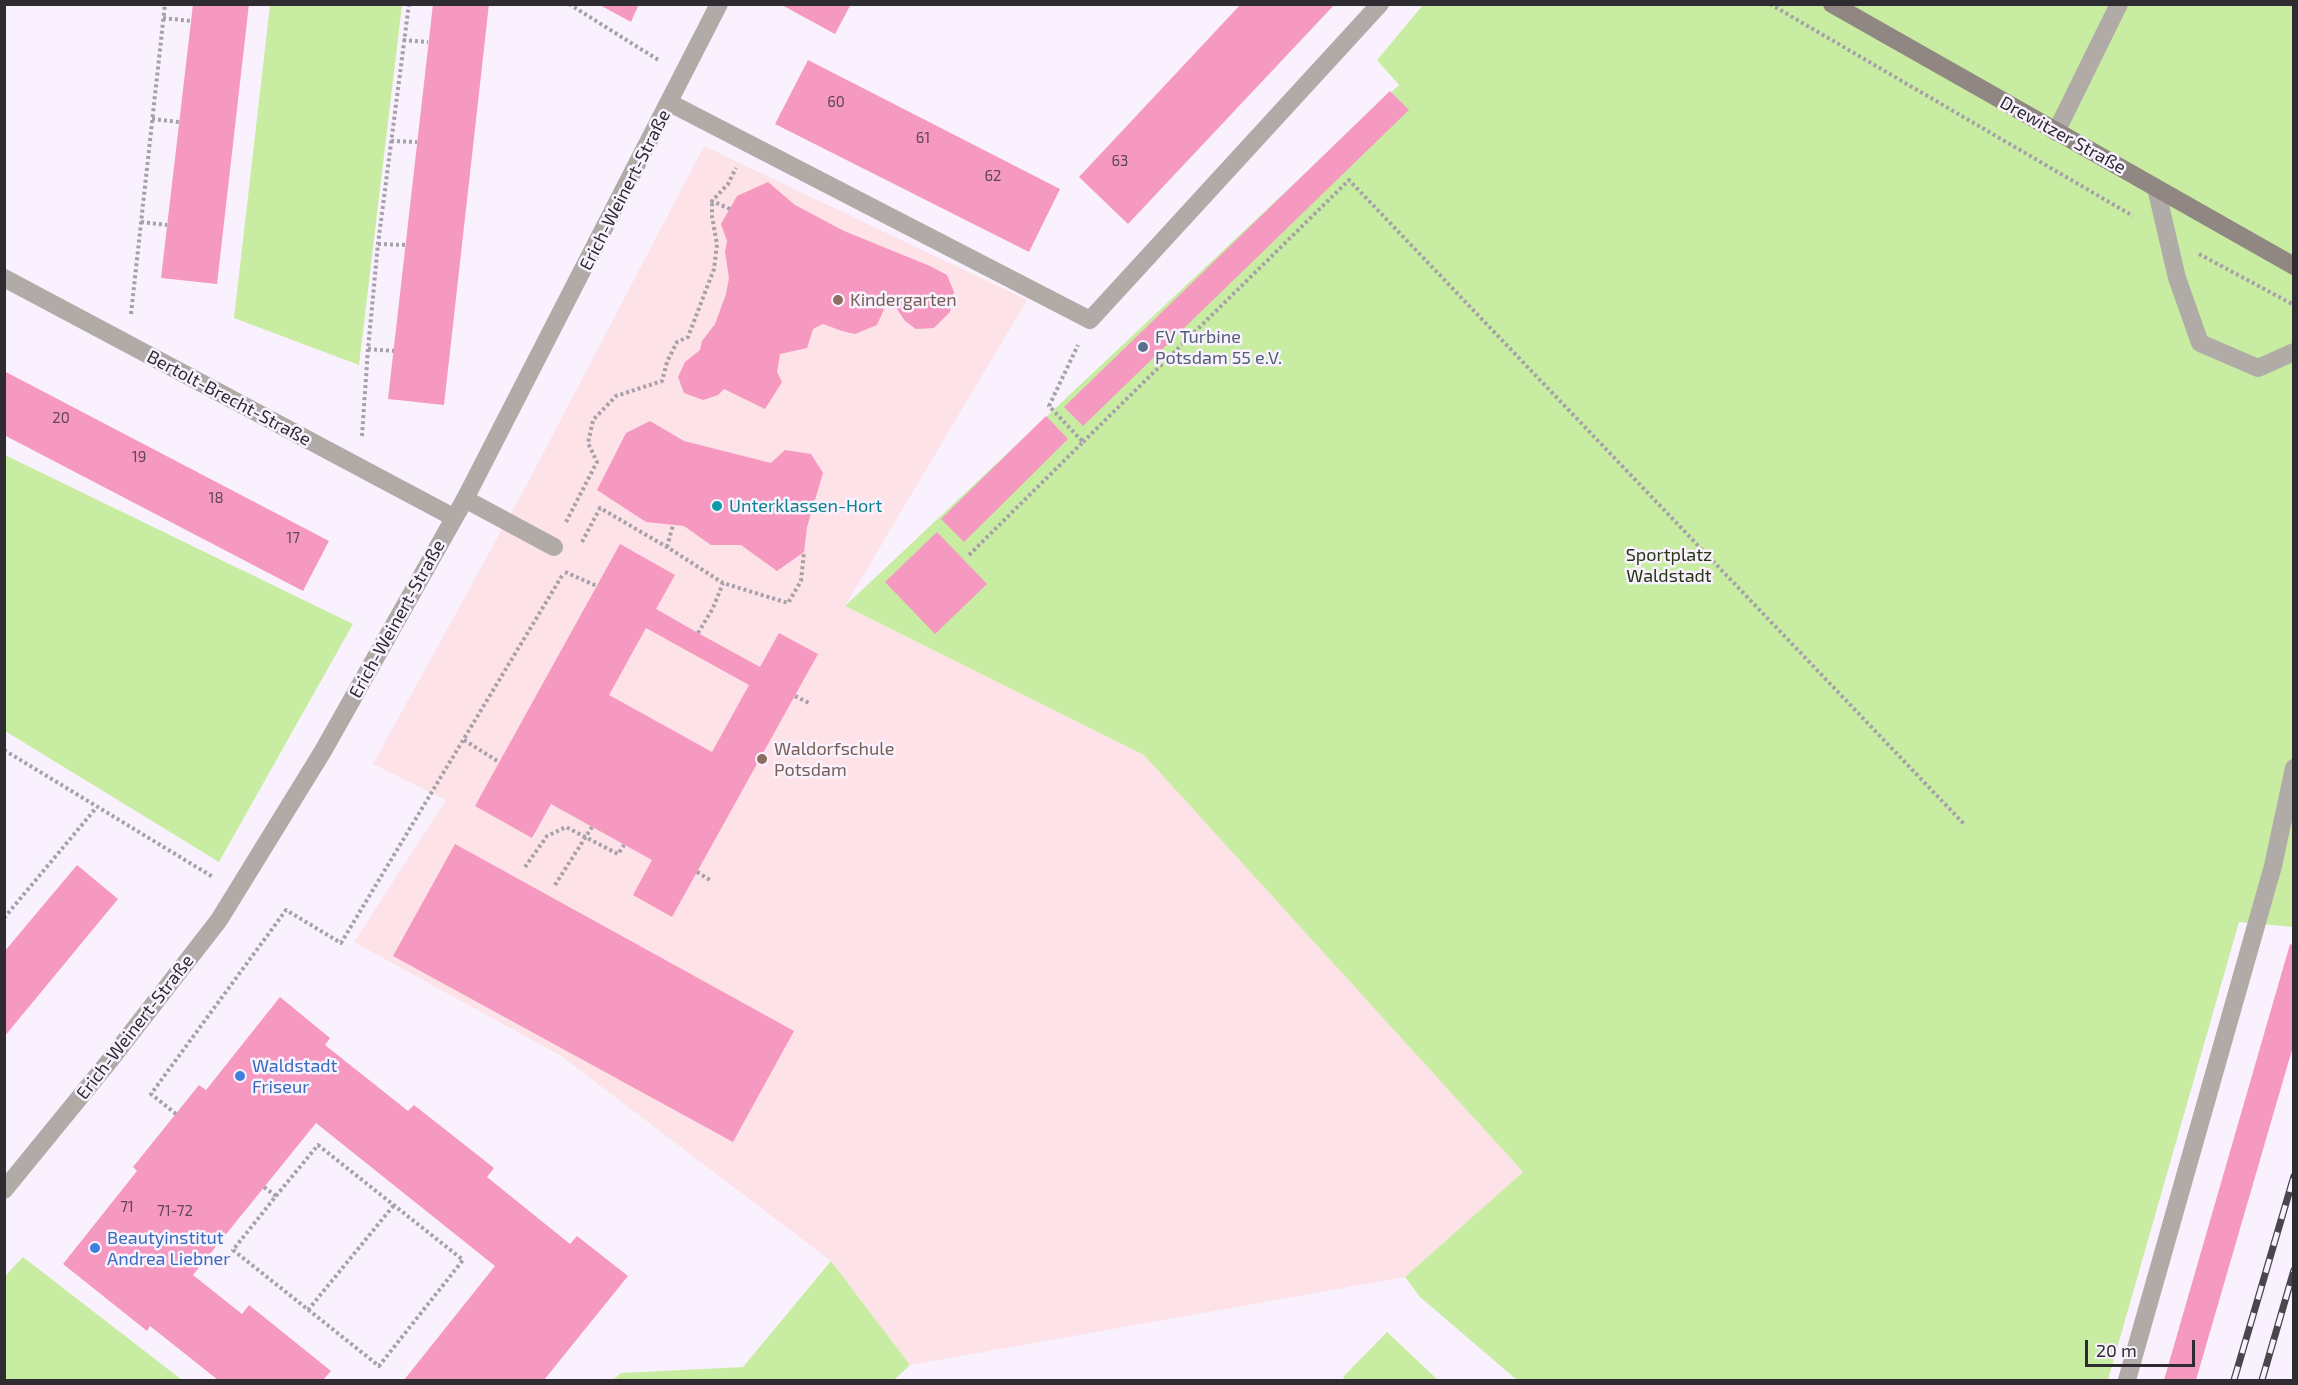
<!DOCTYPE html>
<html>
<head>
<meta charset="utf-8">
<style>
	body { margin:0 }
	#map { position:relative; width:2298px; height:1385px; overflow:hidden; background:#f9f1fe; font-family:"Exo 2",sans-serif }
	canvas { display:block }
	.frame { position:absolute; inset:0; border:6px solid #2f2c31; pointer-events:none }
	.scale { position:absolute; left:2085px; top:1340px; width:110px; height:27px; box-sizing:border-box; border:3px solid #2f2c31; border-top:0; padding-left:8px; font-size:18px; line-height:21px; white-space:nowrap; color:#2f2c31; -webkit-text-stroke:4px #f9f1fe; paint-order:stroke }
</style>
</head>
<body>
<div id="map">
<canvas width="2298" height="1385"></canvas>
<div class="frame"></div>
<div class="scale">20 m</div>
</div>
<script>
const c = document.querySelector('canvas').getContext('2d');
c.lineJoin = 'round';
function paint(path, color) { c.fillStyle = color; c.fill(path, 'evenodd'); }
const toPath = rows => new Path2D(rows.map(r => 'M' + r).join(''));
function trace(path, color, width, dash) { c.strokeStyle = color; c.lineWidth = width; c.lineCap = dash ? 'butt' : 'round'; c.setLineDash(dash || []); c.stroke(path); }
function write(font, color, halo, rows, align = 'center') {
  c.font = font + ' "Exo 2",sans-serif'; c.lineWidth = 5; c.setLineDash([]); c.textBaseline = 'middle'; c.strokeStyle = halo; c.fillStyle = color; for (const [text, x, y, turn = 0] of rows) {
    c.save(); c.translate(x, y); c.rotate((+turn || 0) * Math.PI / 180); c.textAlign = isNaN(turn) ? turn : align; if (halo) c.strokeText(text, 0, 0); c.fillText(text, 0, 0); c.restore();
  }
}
const education = toPath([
	[704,146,1027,300,845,606,1144,754,1523,1172,1405,1277,910,1365,831,1261,561,1056,354,942,446,800,373,764,527,484]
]);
const green = toPath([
	[270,5,402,5,359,365,234,318],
	[1423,5,2293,5,2293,927,2239,922,2108,1380,1517,1380,1420,1297,1405,1277,1523,1172,1144,755,845,606,1399,85,1377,60],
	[5,455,353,624,219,862,5,731],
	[23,1257,182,1380,5,1380,5,1276],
	[831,1261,910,1365,894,1380,613,1380,621,1373,743,1367],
	[1387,1332,1438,1380,1346,1380,1343,1377]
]);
const building = toPath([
	[193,4,249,4,217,284,161,278],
	[433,4,489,4,444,405,388,399],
	[598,4,639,4,631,22],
	[780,4,851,4,835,34],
	[1241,4,1335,4,1128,224,1079,177],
	[808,60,1060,189,1029,252,775,124],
	[1390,91,1409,110,1083,426,1064,407],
	[768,182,795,205,844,231,930,266,947,275,954,292,950,312,934,328,916,329,905,321,895,306,885,307,877,325,855,334,842,331,823,324,813,329,807,348,780,354,777,372,782,382,765,409,724,389,718,395,703,400,684,393,678,377,685,362,700,350,702,341,715,324,726,294,729,278,725,252,727,241,721,224,737,196],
	[4,371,329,541,303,591,4,435],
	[1046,416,1068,439,964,542,941,519],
	[650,421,684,441,771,463,785,450,811,454,823,473,807,527,804,552,777,571,741,545,711,545,684,526,646,522,597,490,626,433],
	[937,532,987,584,935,634,885,582],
	[620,544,675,575,656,609,698,633,760,667,779,633,818,654,672,917,633,895,652,860,551,804,532,838,475,806],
	[646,628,749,685,712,752,609,695],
	[455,844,794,1031,733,1142,393,956],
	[77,865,118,899,4,1037,4,952],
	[2290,944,2294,945,2294,1043,2196,1380,2164,1380],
	[280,997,330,1038,325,1045,408,1111,414,1105,494,1168,487,1177,570,1244,577,1236,628,1276,544,1380,404,1380,495,1266,316,1123,193,1275,242,1314,249,1305,331,1371,323,1380,218,1380,150,1326,147,1331,63,1264,137,1171,133,1167,199,1085,206,1090]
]);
const path = toPath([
	[569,4,660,61],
	[1770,4,2133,216],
	[163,18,191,21],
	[403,40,428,42],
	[152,119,179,122],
	[391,141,417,142],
	[730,209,712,201,728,184,736,168],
	[141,222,167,225],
	[378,244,406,245],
	[2199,254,2294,305],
	[131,314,165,4],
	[368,349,394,351],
	[362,436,368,349,378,244,409,4],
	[1083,442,1349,180,1964,824],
	[566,522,597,462,588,443,593,420,616,396,662,381,667,362,677,342,688,337,714,269,717,244,712,217,712,201],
	[582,542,600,508,667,547,723,583,788,603,801,581,804,552],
	[667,547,673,525],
	[969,555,1083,442,1049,406,1078,345],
	[565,572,597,586],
	[698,633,713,608,723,583],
	[795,696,811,704],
	[464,740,499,762],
	[4,750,213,877],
	[525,867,547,836,566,827,618,854,624,845],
	[697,872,710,880],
	[555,885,592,827],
	[4,918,96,808],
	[176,1114,151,1094,286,910,341,943,563,574],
	[264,1187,276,1196,233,1250,379,1366,463,1260,318,1145,276,1196],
	[308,1310,394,1205]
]);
const lane = toPath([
	[670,103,1090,320,1380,4],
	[2056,132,2119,4],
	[2156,188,2177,278,2200,343,2258,368,2294,352],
	[465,499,554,547],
	[2127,1380,2273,866,2294,768]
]);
const street = toPath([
	[4,278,453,517],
	[4,1190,111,1059,219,920,323,751,465,499,719,4]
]);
const secondary = toPath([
	[1832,4,2294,266]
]);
const rail = toPath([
	[2234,1380,2294,1176],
	[2262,1380,2294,1270]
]);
const markers = [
	[838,300,6,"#8d6e63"],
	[1143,347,6,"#5c6f8a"],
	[717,506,6,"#0f9aa8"],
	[762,759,6,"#8d6e63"],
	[240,1076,6,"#3f7fe0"],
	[95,1248,6,"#3f7fe0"]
];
const numberNames = [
	["60",836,102],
	["61",923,138],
	["63",1120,161],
	["62",993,176],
	["20",61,418],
	["19",139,457],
	["18",216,498],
	["17",293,538],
	["71",127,1207],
	["71-72",175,1211]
];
const streetNames = [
	["Drewitzer Straße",2063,135,29],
	["Erich-Weinert-Straße",625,190,-63],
	["Bertolt-Brecht-Straße",229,398,28],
	["Erich-Weinert-Straße",397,619,-61],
	["Erich-Weinert-Straße",135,1027,-52]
];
const educationNames = [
	["Kindergarten",850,300],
	["Waldorfschule",774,749],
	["Potsdam",774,770]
];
const serviceNames = [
	["FV Turbine",1155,337],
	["Potsdam 55 e.V.",1155,358]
];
const cultureNames = [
	["Unterklassen-Hort",729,506]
];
const parkNames = [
	["Sportplatz",1669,555],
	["Waldstadt",1669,576]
];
const shopNames = [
	["Waldstadt",252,1066],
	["Friseur",252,1087],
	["Beautyinstitut",107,1238],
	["Andrea Liebner",107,1259]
];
paint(education, '#fde2e7');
paint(green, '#c8eda2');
paint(building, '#f599c0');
trace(path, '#a6a0aa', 4, [3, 3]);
trace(lane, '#b1aba7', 18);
trace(street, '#b1aba7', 18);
trace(secondary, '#908782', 18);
trace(rail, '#4a464c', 7);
trace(rail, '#f9f1fe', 4.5, [14]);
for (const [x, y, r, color] of markers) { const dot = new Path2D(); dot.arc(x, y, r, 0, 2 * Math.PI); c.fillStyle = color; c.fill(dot); trace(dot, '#f9f1fe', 2); }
write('15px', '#604755', null, numberNames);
write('18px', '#2f2c31', '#f9f1fe', streetNames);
write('18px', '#785e54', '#f9f1fe', educationNames, 'left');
write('18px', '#4e5e75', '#f9f1fe', serviceNames, 'left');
write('18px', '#0d838f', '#f9f1fe', cultureNames, 'left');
write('18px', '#263614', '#f9f1fe', parkNames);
write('18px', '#366cbe', '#f9f1fe', shopNames, 'left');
</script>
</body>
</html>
